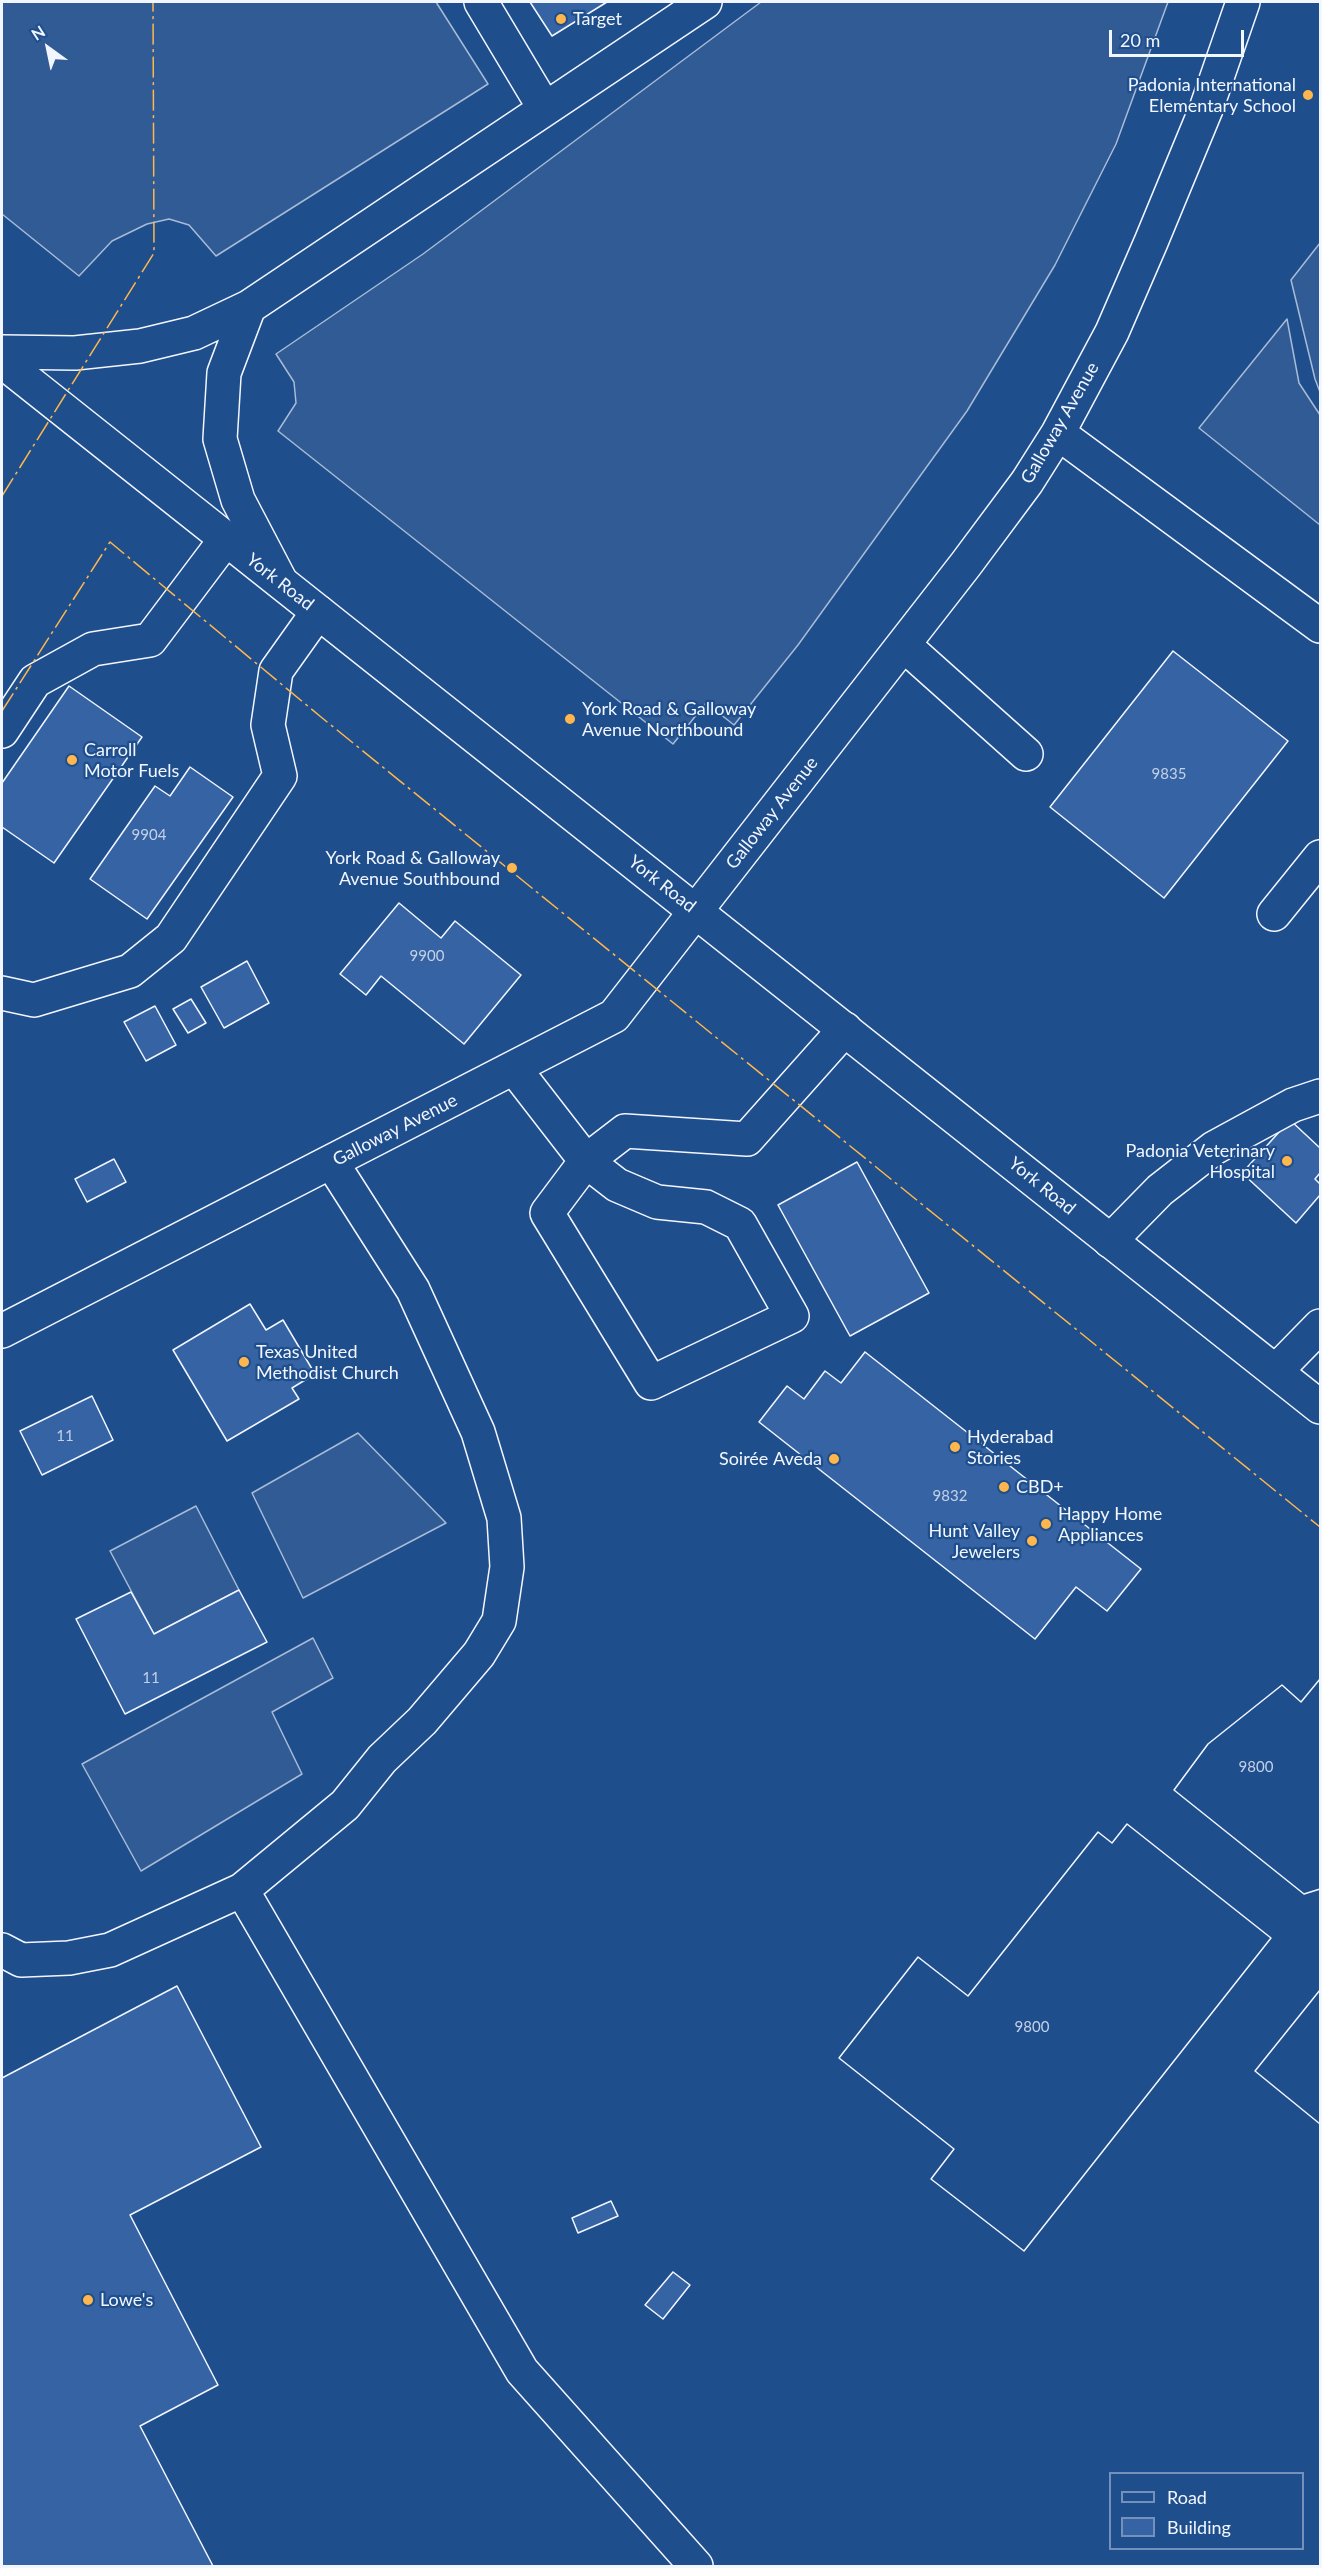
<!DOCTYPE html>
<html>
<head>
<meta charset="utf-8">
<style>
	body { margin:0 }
	#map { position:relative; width:1322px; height:2568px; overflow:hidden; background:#1f4e8c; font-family:Lato,sans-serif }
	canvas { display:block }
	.frame { position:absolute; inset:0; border:3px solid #f2f6ff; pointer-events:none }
	.legend { position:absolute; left:1109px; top:2472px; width:195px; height:78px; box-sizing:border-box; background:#1f4e8c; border:2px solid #7391ba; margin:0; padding:8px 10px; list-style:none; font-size:18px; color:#f2f6ff }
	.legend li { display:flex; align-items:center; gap:12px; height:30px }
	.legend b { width:30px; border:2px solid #7391ba }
	.north { position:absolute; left:18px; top:18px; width:60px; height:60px; -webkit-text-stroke:4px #1f4e8c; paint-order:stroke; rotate:327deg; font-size:16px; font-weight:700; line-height:24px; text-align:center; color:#f2f6ff }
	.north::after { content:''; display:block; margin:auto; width:21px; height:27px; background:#f2f6ff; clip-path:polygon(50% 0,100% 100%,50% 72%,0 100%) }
	.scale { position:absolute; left:1109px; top:30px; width:135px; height:27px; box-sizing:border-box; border:3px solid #f2f6ff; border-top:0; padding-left:8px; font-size:18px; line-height:21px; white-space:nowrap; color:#f2f6ff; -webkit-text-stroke:4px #1f4e8c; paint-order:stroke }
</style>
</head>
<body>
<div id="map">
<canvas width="1322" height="2568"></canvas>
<div class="frame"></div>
<ul class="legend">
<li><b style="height:8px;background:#1f4e8c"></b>Road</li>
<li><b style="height:16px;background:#3563a3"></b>Building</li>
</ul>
<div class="north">N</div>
<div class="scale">20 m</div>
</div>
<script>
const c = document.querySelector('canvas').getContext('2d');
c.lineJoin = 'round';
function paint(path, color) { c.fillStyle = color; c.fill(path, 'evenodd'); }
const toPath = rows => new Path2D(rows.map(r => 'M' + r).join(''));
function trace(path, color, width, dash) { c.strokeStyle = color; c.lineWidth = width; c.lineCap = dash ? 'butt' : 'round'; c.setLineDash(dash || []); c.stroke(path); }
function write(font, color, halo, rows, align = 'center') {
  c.font = font + ' Lato,sans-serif'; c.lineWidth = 4.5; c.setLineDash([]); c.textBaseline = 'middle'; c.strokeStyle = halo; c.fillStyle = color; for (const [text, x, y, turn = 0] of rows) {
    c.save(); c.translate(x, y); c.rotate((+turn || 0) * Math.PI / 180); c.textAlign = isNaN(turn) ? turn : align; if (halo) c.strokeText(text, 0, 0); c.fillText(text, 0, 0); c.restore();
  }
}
const built = toPath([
	[2,2,436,2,488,84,216,256,189,225,169,219,147,224,112,241,79,276,2,214,2,2],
	[761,2,1168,2,1116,144,1055,265,967,411,798,645,734,725,706,703,673,744,278,431,296,403,294,382,276,354,423,254,761,2],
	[1320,243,1320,392,1315,379,1291,280,1320,243],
	[1287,319,1299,383,1320,415,1320,525,1199,428,1287,319],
	[358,1433,446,1523,303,1598,252,1493,358,1433],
	[196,1506,239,1590,154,1634,110,1551,196,1506],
	[313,1638,333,1678,272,1712,302,1774,141,1871,82,1764,313,1638]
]);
const building = toPath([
	[530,2,607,2,552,36,530,2],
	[1173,651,1288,741,1164,898,1050,807,1173,651],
	[69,686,142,737,54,863,2,827,2,783,69,686],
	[190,767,233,797,147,919,90,879,155,786,170,796,190,767],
	[399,903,441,938,455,921,521,975,464,1044,381,976,366,995,340,974,399,903],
	[247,961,269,1003,224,1028,201,987,247,961],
	[191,999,206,1023,188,1033,173,1009,191,999],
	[155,1006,176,1045,146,1061,124,1022,155,1006],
	[1290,1120,1320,1148,1320,1173,1315,1179,1320,1184,1320,1195,1296,1223,1242,1173,1290,1120],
	[114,1159,126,1182,87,1202,75,1179,114,1159],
	[857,1162,929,1293,850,1336,778,1205,857,1162],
	[250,1304,266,1330,283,1320,315,1374,292,1388,299,1399,227,1441,173,1350,250,1304],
	[865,1352,1141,1569,1107,1611,1076,1587,1035,1639,759,1422,787,1386,804,1399,825,1371,841,1383,865,1352],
	[92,1396,113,1440,42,1475,20,1431,92,1396],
	[239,1590,267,1642,125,1714,76,1619,131,1592,154,1634,239,1590],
	[1320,1679,1320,1889,1304,1894,1174,1790,1208,1744,1282,1685,1301,1702,1320,1679],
	[1320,1679,1320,1889,1304,1894,1174,1790,1208,1744,1282,1685,1301,1702,1320,1679],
	[1127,1824,1271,1938,1024,2251,931,2179,954,2149,839,2058,918,1957,968,1996,1098,1832,1112,1843,1127,1824],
	[1127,1824,1271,1938,1024,2251,931,2179,954,2149,839,2058,918,1957,968,1996,1098,1832,1112,1843,1127,1824],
	[177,1986,261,2147,130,2215,218,2385,140,2426,213,2566,2,2566,2,2078,177,1986],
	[1320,1990,1320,2124,1255,2071,1320,1990],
	[1320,1990,1320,2124,1255,2071,1320,1990],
	[611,2201,618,2216,578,2233,572,2218,611,2201],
	[673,2272,690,2285,663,2319,645,2305,673,2272]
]);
const minor = toPath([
	[481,2,545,109],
	[249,307,224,373,220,439,238,500,281,582],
	[2,352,75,353,140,346,194,333,249,307,705,2],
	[1058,433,1320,626],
	[904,645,1026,754],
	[2,731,35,681,93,649,150,640,226,539],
	[1274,914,1320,857],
	[2,993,34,1000,130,971,171,938,280,776,268,725,276,671,318,612],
	[514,1068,586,1161,625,1131,747,1139,845,1029],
	[586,1161,617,1185,657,1202,706,1207,740,1224,792,1316,651,1383,547,1213,586,1161],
	[1110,1241,1160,1190,1214,1148,1293,1105,1320,1096],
	[2,1331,614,1016,966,564,1027,482,1058,433,1112,332,1151,242,1206,109,1243,2],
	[1276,1371,1320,1326],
	[242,1890,522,2371,696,2566],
	[2,1950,21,1960,69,1958,110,1950,242,1890,345,1805,382,1759,422,1721,479,1654,499,1621,507,1567,504,1518,478,1432,413,1290,332,1163]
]);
const major = toPath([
	[2,361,1320,1407]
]);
const power = toPath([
	[2,496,154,253,153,2],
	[2,711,110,542,321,717,1320,1527]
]);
const markers = [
	[561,19,6,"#ffb74d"],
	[1308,95,6,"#ffb74d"],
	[570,719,6,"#ffb74d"],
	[72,760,6,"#ffb74d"],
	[512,868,6,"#ffb74d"],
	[1287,1161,6,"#ffb74d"],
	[244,1362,6,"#ffb74d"],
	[955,1447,6,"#ffb74d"],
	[834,1459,6,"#ffb74d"],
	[1004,1487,6,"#ffb74d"],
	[1046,1524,6,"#ffb74d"],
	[1032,1541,6,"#ffb74d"],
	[88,2300,6,"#ffb74d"]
];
const numberNames = [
	["9835",1169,774],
	["9904",149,835],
	["9900",427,956],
	["11",65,1436],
	["9832",950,1496],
	["11",151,1678],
	["9800",1256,1767],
	["9800",1032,2027]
];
const poiNames = [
	["Target",573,19],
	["Padonia International",1296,85,"right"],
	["Elementary School",1296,106,"right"],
	["York Road & Galloway",582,709],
	["Avenue Northbound",582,730],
	["Carroll",84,750],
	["Motor Fuels",84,771],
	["York Road & Galloway",500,858,"right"],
	["Avenue Southbound",500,879,"right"],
	["Padonia Veterinary",1275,1151,"right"],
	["Hospital",1275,1172,"right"],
	["Texas United",256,1352],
	["Methodist Church",256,1373],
	["Hyderabad",967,1437],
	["Stories",967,1458],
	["Soirée Aveda",822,1459,"right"],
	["CBD+",1016,1487],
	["Happy Home",1058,1514],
	["Appliances",1058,1535],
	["Hunt Valley",1020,1531,"right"],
	["Jewelers",1020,1552,"right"],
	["Lowe's",100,2300]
];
const streetNames = [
	["Galloway Avenue",1060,423,-60],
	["York Road",280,582,38],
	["Galloway Avenue",772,813,-52],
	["York Road",662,884,38],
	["Galloway Avenue",395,1130,-27],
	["York Road",1042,1186,39]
];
paint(built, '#305b95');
trace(built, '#a8bbd7', 1.5);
paint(building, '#3563a3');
trace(building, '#f2f6ff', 1.5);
trace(minor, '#f2f6ff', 36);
trace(major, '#f2f6ff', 36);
trace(minor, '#1f4e8c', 33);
trace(major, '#1f4e8c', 33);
trace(power, '#ffb74d', 1.5, [21, 4.5, 3, 4.5]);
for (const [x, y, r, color] of markers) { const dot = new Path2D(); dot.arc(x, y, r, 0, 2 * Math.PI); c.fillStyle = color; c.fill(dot); trace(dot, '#1f4e8c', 2); }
write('15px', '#c3d1e8', null, numberNames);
write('18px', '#f2f6ff', '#1f4e8c', poiNames, 'left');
write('18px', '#f2f6ff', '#1f4e8c', streetNames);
</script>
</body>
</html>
